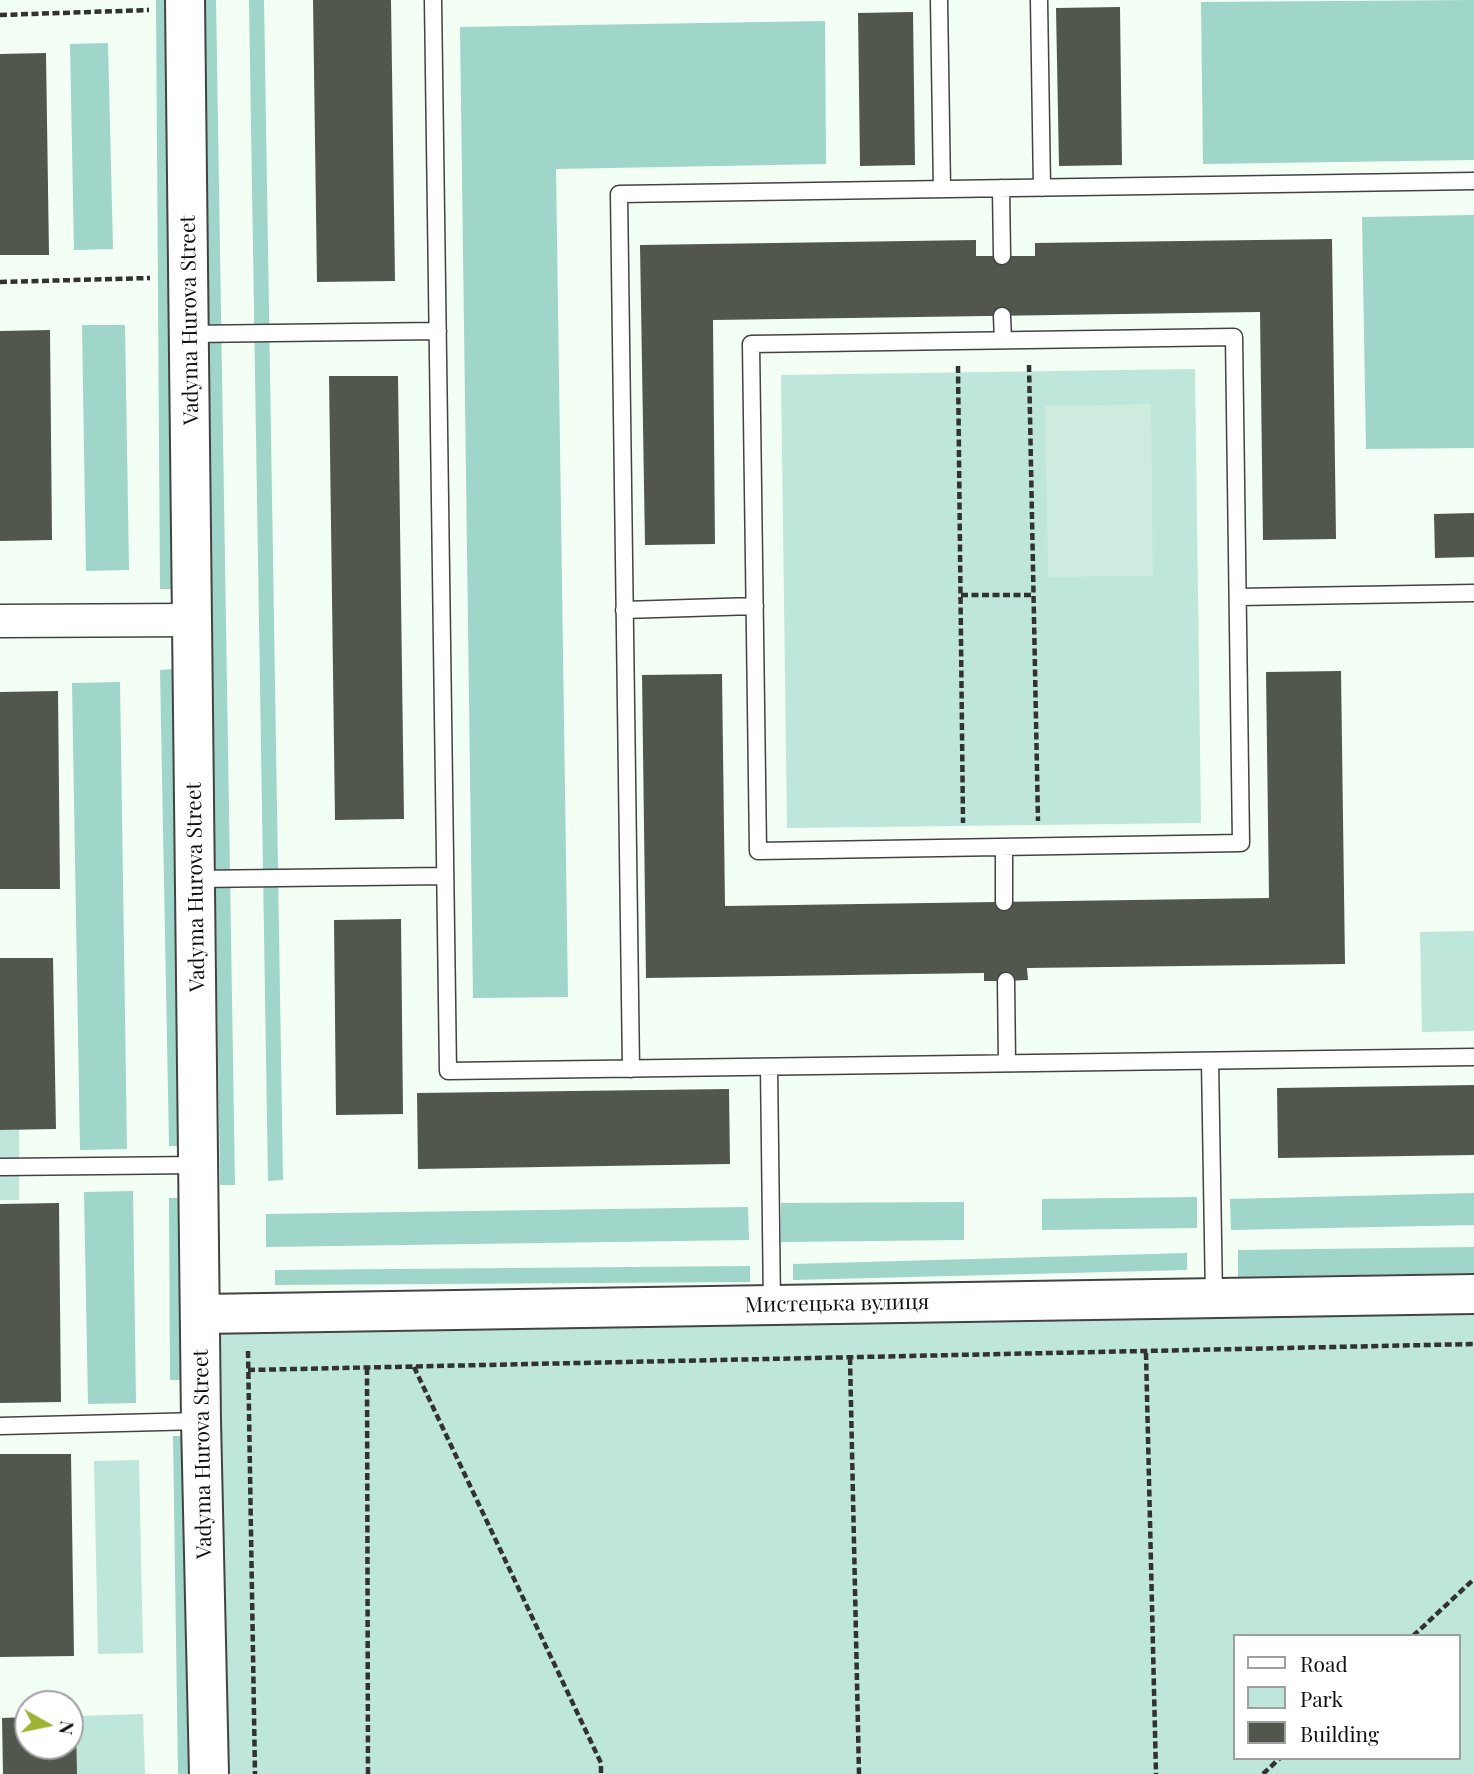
<!DOCTYPE html>
<html>
<head>
<meta charset="utf-8">
<style>
	body { margin:0 }
	#map { position:relative; width:1474px; height:1774px; overflow:hidden; background:#f3fef4; font-family:"Playfair Display",serif }
	canvas { display:block }
	.legend { position:absolute; left:1233px; top:1634px; width:228px; height:126px; box-sizing:border-box; background:#fff; border:2px solid #9f9f9f; margin:0; padding:9px 12px; list-style:none; font-size:21px; color:#101010 }
	.legend li { display:flex; align-items:center; gap:14px; height:35px }
	.legend b { width:35px; border:2px solid #9f9f9f }
	.north { position:absolute; left:14px; top:1690px; width:70px; height:70px; box-sizing:border-box; background:#fff; border:2px solid #9f9f9f; border-radius:50%; rotate:99deg; font-size:19px; font-weight:700; line-height:28px; text-align:center; color:#101010 }
	.north::after { content:''; display:block; margin:auto; width:24px; height:32px; background:#9eb334; clip-path:polygon(50% 0,100% 100%,50% 72%,0 100%) }
</style>
</head>
<body>
<div id="map">
<canvas width="1474" height="1774"></canvas>
<ul class="legend">
<li><b style="height:9px;background:#fff"></b>Road</li>
<li><b style="height:19px;background:#bfe6da"></b>Park</li>
<li><b style="height:19px;background:#51574d"></b>Building</li>
</ul>
<div class="north">N</div>
</div>
<script>
const c = document.querySelector('canvas').getContext('2d');
c.lineJoin = 'round';
function paint(path, color) { c.fillStyle = color; c.fill(path, 'evenodd'); }
const toPath = rows => new Path2D(rows.map(r => 'M' + r).join(''));
function trace(path, color, width, dash) { c.strokeStyle = color; c.lineWidth = width; c.lineCap = dash ? 'butt' : 'round'; c.setLineDash(dash || []); c.stroke(path); }
function write(font, color, halo, rows, align = 'center') {
  c.font = font + ' "Playfair Display",serif'; c.lineWidth = 7; c.setLineDash([]); c.textBaseline = 'middle'; c.strokeStyle = halo; c.fillStyle = color; for (const [text, x, y, turn = 0] of rows) {
    c.save(); c.translate(x, y); c.rotate((+turn || 0) * Math.PI / 180); c.textAlign = isNaN(turn) ? turn : align; if (halo) c.strokeText(text, 0, 0); c.fillText(text, 0, 0); c.restore();
  }
}
const green = toPath([
	[1195,369,1201,823,787,828,781,375],
	[1474,931,1474,1031,1422,1032,1420,932],
	[19,1129,19,1200,0,1200,0,1130],
	[1474,1294,1474,1774,209,1774,201,1314],
	[1234,1636,1458,1636,1458,1758,1234,1758],
	[139,1460,143,1653,98,1654,94,1461],
	[143,1714,145,1774,77,1774,76,1716]
]);
const forest = toPath([
	[156,0,167,0,171,589,160,589],
	[202,0,216,0,235,1185,220,1185],
	[249,0,264,0,283,1180,268,1181],
	[1474,0,1474,160,1203,164,1201,2],
	[825,21,826,164,556,169,568,997,473,998,460,27],
	[108,43,113,249,74,250,70,44],
	[1474,215,1474,448,1366,449,1362,217],
	[82,325,125,325,129,570,86,571],
	[174,669,183,1146,169,1146,160,670],
	[120,682,127,1149,80,1150,72,683],
	[133,1191,136,1403,88,1404,84,1192],
	[1474,1193,1474,1225,1231,1230,1230,1199],
	[1197,1197,1197,1228,1042,1230,1042,1199],
	[169,1198,181,1198,183,1380,170,1380],
	[964,1202,964,1240,781,1242,781,1203],
	[748,1207,749,1240,266,1247,266,1214],
	[1474,1247,1474,1273,1238,1277,1238,1250],
	[1187,1253,1187,1270,793,1280,793,1264],
	[750,1266,750,1282,275,1285,275,1270],
	[173,1436,187,1436,193,1774,178,1774]
]);
const pitch = toPath([
	[1151,404,1153,576,1048,577,1045,406]
]);
const building = toPath([
	[313,0,391,0,395,281,317,282],
	[1120,7,1122,165,1059,166,1056,8],
	[913,12,915,165,860,166,858,13],
	[46,53,49,255,0,255,0,54],
	[1332,239,1336,539,1263,540,1260,312,713,320,715,544,645,545,640,245,976,240,976,256,1035,256,1035,243],
	[50,330,52,540,0,541,0,331],
	[329,376,398,376,404,819,335,820],
	[1474,513,1474,557,1435,558,1434,514],
	[1341,671,1345,964,1027,968,1028,980,1006,981,984,981,984,973,646,978,642,675,722,674,725,906,1269,898,1266,672],
	[58,691,60,889,0,889,0,692],
	[401,919,403,1114,336,1115,334,920],
	[0,958,53,958,56,1129,0,1130],
	[1474,1085,1474,1155,1278,1158,1277,1088],
	[729,1089,730,1164,418,1169,417,1093],
	[59,1203,61,1402,0,1403,0,1204],
	[0,1454,71,1454,74,1656,0,1657],
	[70,1716,76,1716,77,1774,3,1774,2,1718,28,1717,28,1746,70,1746]
]);
const path = toPath([
	[0,15,149,10],
	[0,282,150,278],
	[1029,365,1038,821],
	[958,366,963,823],
	[961,595,1034,595],
	[248,1351,255,1774],
	[1146,1353,1156,1774],
	[850,1358,859,1774],
	[414,1367,601,1763,601,1774],
	[367,1368,368,1774],
	[248,1370,1474,1344],
	[1413,1636,1474,1579],
	[1263,1774,1280,1758]
]);
const service = toPath([
	[433,0,448,1071,1474,1057],
	[939,0,942,189],
	[1039,0,1042,188],
	[1001,188,1002,256],
	[1002,316,1003,340],
	[190,334,438,331],
	[1234,337,1241,843,758,851,751,344,1234,337],
	[1238,597,1474,593],
	[624,610,755,606],
	[1004,847,1004,902],
	[196,879,445,876],
	[1006,981,1007,1063],
	[1210,1061,1214,1298],
	[769,1067,772,1306],
	[631,1069,619,194,1474,181],
	[0,1167,199,1165],
	[0,1426,201,1421]
]);
const minor = toPath([
	[0,621,193,620]
]);
const tertiary = toPath([
	[185,0,201,1421,209,1774],
	[201,1314,1474,1294]
]);
const streetNames = [
	["Vadyma Hurova Street",190,320,-91],
	["Vadyma Hurova Street",196,887,-91],
	["Мистецька вулиця",837,1304,-1],
	["Vadyma Hurova Street",203,1454,-91]
];
paint(green, '#bfe6da');
paint(forest, '#a0d5c9');
paint(pitch, '#cdebde');
paint(building, '#51574d');
trace(service, '#434343', 19);
trace(minor, '#434343', 35);
trace(tertiary, '#434343', 42);
trace(path, '#323232', 4.5, [7, 3.5]);
trace(service, '#fff', 16);
trace(minor, '#fff', 32);
trace(tertiary, '#fff', 38);
write('21px', '#101010', '#fff', streetNames);
</script>
</body>
</html>
